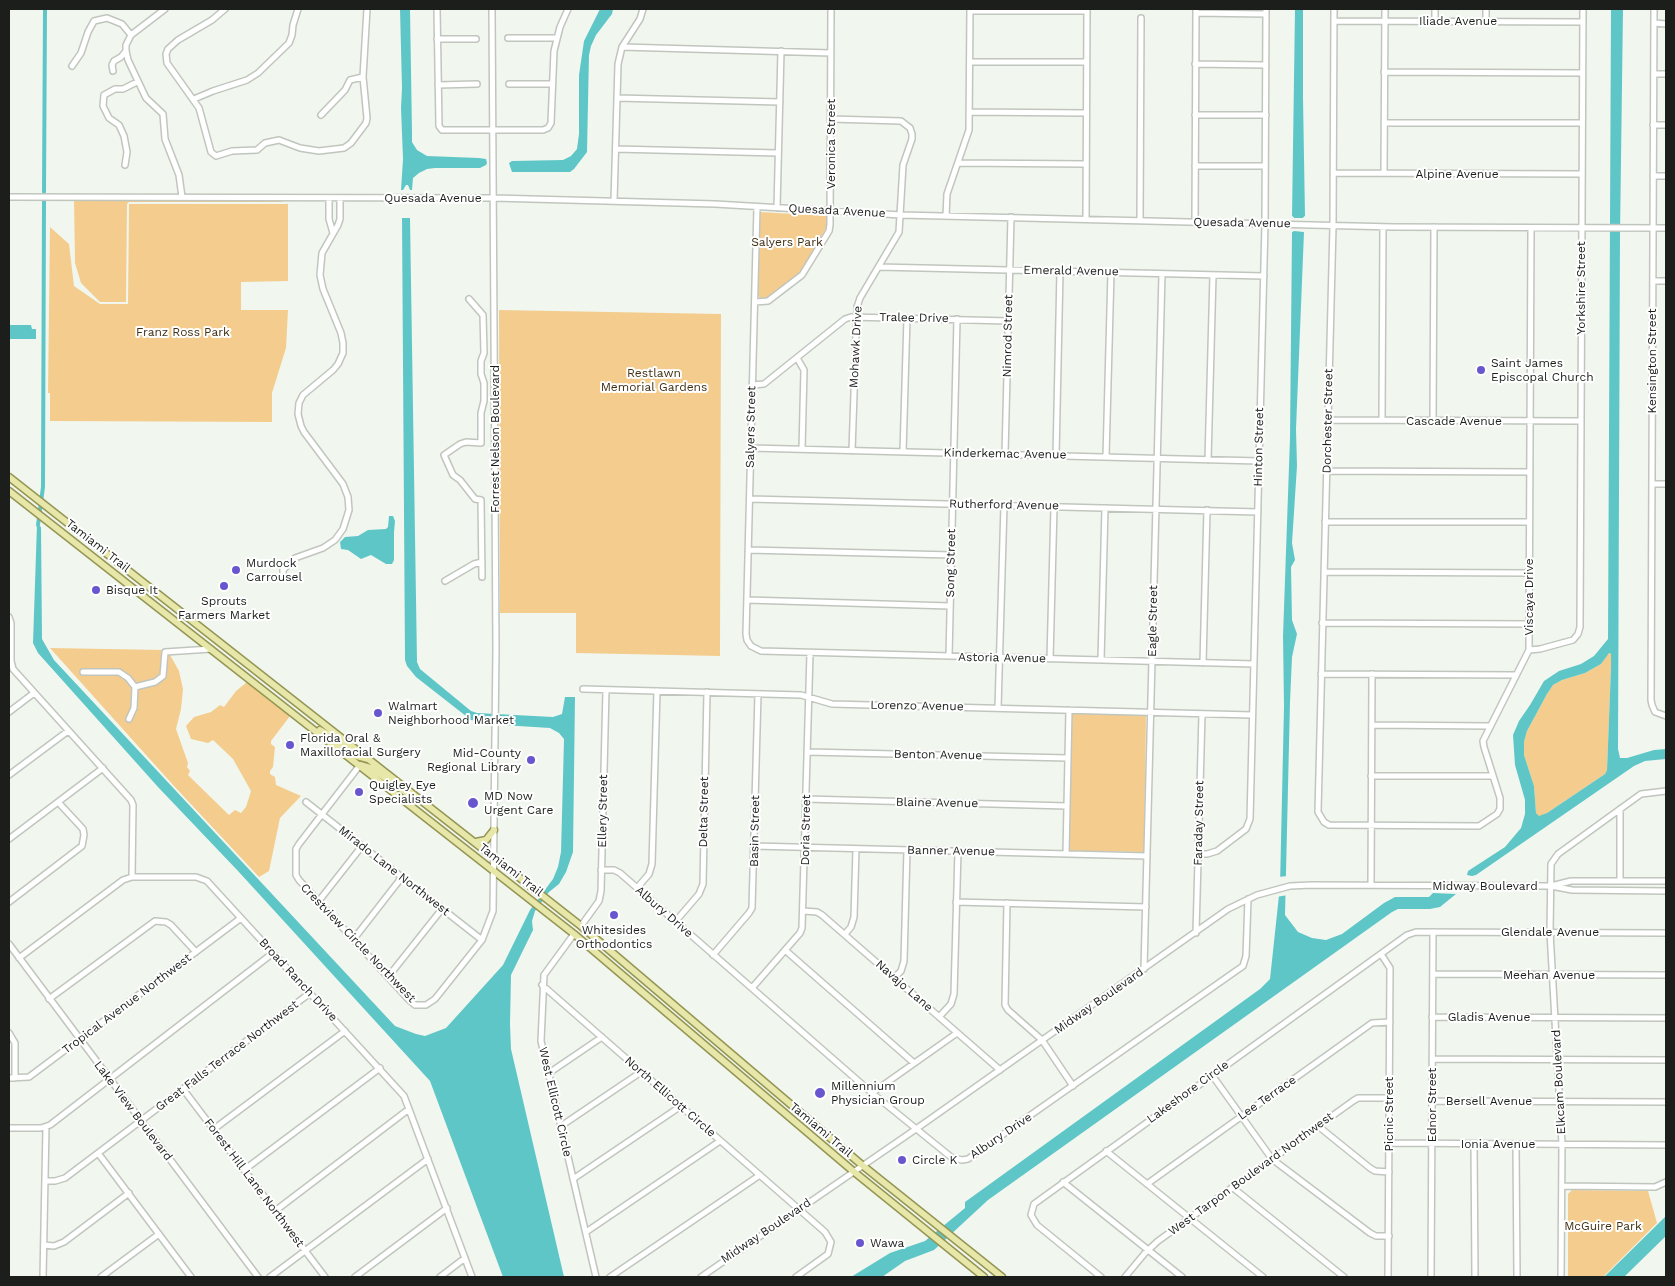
<!DOCTYPE html>
<html>
<head>
<meta charset="utf-8">
<style>
	body { margin:0 }
	#map { position:relative; width:1675px; height:1286px; overflow:hidden; background:#f1f7ef; font-family:"Work Sans",sans-serif }
	canvas { display:block }
	.frame { position:absolute; inset:0; border:10px solid #1b1e1b; pointer-events:none }
</style>
</head>
<body>
<div id="map">
<canvas width="1675" height="1286"></canvas>
<div class="frame"></div>
</div>
<script>
const c = document.querySelector('canvas').getContext('2d');
c.lineJoin = 'round';
function paint(path, color) { c.fillStyle = color; c.fill(path, 'evenodd'); }
const toPath = rows => new Path2D(rows.map(r => 'M' + r).join(''));
function trace(path, color, width, dash) { c.strokeStyle = color; c.lineWidth = width; c.lineCap = dash ? 'butt' : 'round'; c.setLineDash(dash || []); c.stroke(path); }
function write(font, color, halo, rows, align = 'center') {
  c.font = font + ' "Work Sans",sans-serif'; c.lineWidth = 4; c.setLineDash([]); c.textBaseline = 'middle'; c.strokeStyle = halo; c.fillStyle = color; for (const [text, x, y, turn = 0] of rows) {
    c.save(); c.translate(x, y); c.rotate((+turn || 0) * Math.PI / 180); c.textAlign = isNaN(turn) ? turn : align; if (halo) c.strokeText(text, 0, 0); c.fillText(text, 0, 0); c.restore();
  }
}
const green = toPath([
	[74,199,282,200,282,202,129,202,127,204,126,302,100,302,81,283,75,263],
	[129,204,288,204,288,281,241,282,241,310,288,310,286,348,272,393,272,422,50,421,50,393,48,393,50,227,69,244,74,286,100,304,128,304],
	[760,212,827,216,826,228,801,272,768,298,762,300,757,295],
	[499,310,721,314,720,656,576,653,576,613,500,613],
	[50,648,165,650,162,655,161,675,154,680,136,685,125,672,120,670,81,670,81,674,119,674,127,680,133,688,132,708,127,720,130,722,136,709,136,689,156,684,165,678,167,654,169,653,179,671,183,689,181,709,176,729,188,763,187,767,190,771,188,775,229,815,235,810,241,813,246,807,251,791,233,759,213,740,208,743,191,739,186,726,194,717,211,712,220,705,224,707,236,691,247,682,290,716,271,741,271,744,275,747,273,767,270,771,270,774,275,777,276,785,301,796,280,818,269,871,259,877,173,785],
	[1608,653,1611,654,1611,667,1607,770,1605,774,1547,813,1539,817,1536,813,1534,786,1524,755,1524,742,1527,731,1547,694,1553,685,1562,680,1585,673,1601,664],
	[1072,712,1146,714,1144,852,1068,851],
	[1572,1190,1648,1191,1657,1223,1603,1277,1568,1277,1568,1194]
]);
const water = toPath([
	[400,9,410,9,412,132,412,142,417,150,427,156,479,158,486,159,487,163,486,165,480,168,435,168,427,169,419,173,413,178,412,190,410,190,408,185,406,185,403,190,401,190,403,159,401,108,402,88],
	[600,9,613,9,612,14,596,35,591,46,589,55,587,152,574,169,570,172,512,172,509,163,512,161,563,160,571,156,577,149,579,134,579,75,584,41],
	[1295,9,1303,9,1303,98,1305,216,1303,218,1304,232,1296,429,1297,466,1292,543,1295,560,1291,567,1292,620,1297,634,1292,657,1290,702,1285,915,1298,932,1312,938,1326,940,1342,934,1384,903,1395,897,1429,897,1433,893,1456,894,1440,907,1430,909,1398,909,1392,912,988,1200,934,1250,905,1261,882,1277,851,1277,890,1253,925,1241,965,1208,965,1202,1260,989,1270,979,1280,886,1284,706,1283,636,1290,438,1292,232,1294,230,1294,218,1292,216],
	[1611,9,1623,9,1620,235,1618,749,1620,758,1627,758,1654,750,1666,749,1666,759,1645,761,1634,766,1476,875,1472,876,1467,875,1468,871,1505,847,1521,828,1525,814,1525,800,1515,765,1513,735,1519,721,1530,705,1544,681,1559,671,1581,664,1594,656,1608,639],
	[1609,653,1611,654,1611,667,1607,770,1605,774,1547,813,1539,816,1536,813,1534,786,1524,755,1524,742,1527,731,1547,694,1553,685,1562,680,1585,673,1601,664],
	[402,218,410,218,417,662,420,669,471,711,477,713,553,717,562,714,565,697,575,697,573,852,566,872,559,884,549,892,535,911,532,921,533,930,511,975,510,1024,511,1049,564,1277,503,1277,430,1081,238,871,158,787,38,653,33,643,37,524,41,527,42,639,54,660,395,1026,416,1034,425,1036,446,1028,503,965,530,910,553,879,558,867,561,852,564,739,559,733,550,728,502,725,471,720,416,677,407,666,405,660],
	[9,325,31,325,32,329,36,329,36,339,9,339],
	[389,516,393,516,395,521,394,532,394,560,392,564,386,564,371,555,361,559,348,550,341,549,340,542,345,537,358,536,368,530,386,529,388,527],
	[1666,1216,1666,1236,1624,1277,1604,1277]
]);
const pier = toPath([
	[1292,216,1294,218,1303,218,1305,216,1304,232,1294,231,1292,232],
	[1288,876,1288,895,1276,897,1278,877]
]);
const canal = toPath([
	[44,192,45,9],
	[38,525,43,487,44,201]
]);
const minor = toPath([
	[165,9,131,35,126,45,126,51,128,60,146,98,163,114,165,139,179,175,182,197],
	[225,9,212,20,178,40,168,49,166,54,167,63,199,108,211,152,216,156,232,151,257,150,265,143,279,140,300,148,319,151,344,148,351,143,366,123,367,118,363,77,367,9],
	[437,9,439,126,442,130,543,130,548,128,551,123,554,51,560,27,568,9],
	[1334,9,1333,226,1318,812,1324,822,1329,825,1479,826,1497,814,1500,809,1500,798,1484,747,1483,741,1529,650,1531,228],
	[1654,9,1651,700,1652,705,1655,712,1666,716],
	[970,11,1087,11],
	[1196,13,1266,14],
	[1334,21,1583,22],
	[1435,21,1435,9],
	[1486,21,1486,9],
	[1654,23,1666,24],
	[508,38,557,38],
	[437,39,476,39],
	[622,47,831,53],
	[970,62,1086,62],
	[1195,64,1266,65],
	[72,66,81,53,88,32,94,21,107,18,122,24,131,35],
	[113,71,112,65,114,61,121,57,126,51],
	[1384,72,1582,73],
	[1654,74,1666,74],
	[509,84,552,84],
	[438,85,477,84],
	[617,98,780,102],
	[194,99,213,91,247,80,258,73,289,43,292,35,293,25,298,9],
	[969,112,1086,113],
	[321,115,345,90,350,80,363,77],
	[1195,115,1266,115],
	[831,119,901,121,910,128,912,134,912,139,903,165,899,232,860,298,857,307,852,451],
	[1384,123,1582,123],
	[1653,125,1666,125],
	[616,149,778,153],
	[958,163,1086,164],
	[125,165,127,152,124,136,119,125,109,118,103,106,104,95,115,89,123,89,137,82],
	[1195,166,1265,166],
	[1333,173,1582,174],
	[1384,173,1385,9],
	[1653,176,1666,176],
	[9,197,494,198,715,204,901,215,1394,227,1666,228],
	[329,198,329,219,333,233],
	[614,201,618,64,622,47,640,19,643,9],
	[757,207,746,634,747,640,751,646,761,651,1254,664],
	[777,208,781,51],
	[946,216,947,194,969,130,970,9],
	[1086,219,1087,9],
	[1140,221,1141,18],
	[1195,222,1196,9],
	[879,267,1264,276],
	[1653,281,1666,281],
	[469,299,483,315,484,353,481,361,481,374,484,383,484,401,481,413,481,443,466,442,460,444,444,455,453,475,460,480,475,499,481,500,482,577],
	[755,302,768,301,802,275,829,231,830,225,831,9],
	[797,358,804,370,802,449],
	[752,385,764,384,845,319,851,317,1008,321],
	[1328,420,1581,421],
	[1382,420,1383,227],
	[1433,420,1434,227],
	[751,448,1259,461],
	[903,452,907,318],
	[1005,454,1011,217],
	[1056,456,1060,271],
	[1106,457,1111,272],
	[1208,460,1213,275],
	[1326,471,1530,472],
	[1652,484,1666,484],
	[750,499,1258,512],
	[1325,522,1529,522],
	[748,550,952,555],
	[1324,572,1529,573],
	[283,576,283,570,295,558,323,548,335,540,343,529,349,510,348,497,343,484,304,432,301,426,298,414,299,403,303,395,333,370,338,364,343,353,343,343,341,333,323,289,320,275,322,253,338,225,340,219,340,198],
	[445,581,474,564,482,562],
	[747,600,950,606],
	[9,617,11,623,11,661,13,669,131,800,133,805,132,877],
	[1322,623,1529,624],
	[1529,650,1540,649,1573,640,1578,634,1580,627,1583,9],
	[949,656,957,319],
	[1050,659,1054,507],
	[1101,660,1105,508],
	[1203,663,1207,510],
	[83,672,119,672,128,678,135,687,134,708,129,719],
	[1321,674,1515,675],
	[135,687,155,682,163,676,165,652,211,649],
	[583,689,801,695,832,704,1252,715],
	[998,708,1004,505],
	[9,712,34,693],
	[1372,725,1490,726],
	[808,752,1068,758],
	[360,765,299,844,296,849,296,875,299,880,410,1001,415,1005,426,1005,435,999,482,940,493,911,496,648,492,9],
	[9,775,68,731],
	[1371,776,1493,776],
	[806,799,1067,806],
	[306,802,482,940],
	[9,839,103,768],
	[754,846,1147,856],
	[1066,854,1069,710],
	[1198,854,1207,854,1217,851,1246,829,1250,819,1265,224,1266,9],
	[601,870,614,870,620,873,872,1093,951,1157,962,1160,968,1159,1243,966,1246,956,1248,899],
	[1620,881,1620,809],
	[1371,885,1372,674],
	[1551,886,1571,881,1666,881],
	[637,888,649,874,652,864,657,691],
	[9,902,82,846,84,835,83,829,58,802],
	[318,902,362,846],
	[956,902,1146,907],
	[1007,903,1005,1005,1008,1010,1042,1040,1073,1086],
	[804,911,817,912,822,915,1000,1070],
	[675,922,699,894,703,884,707,692],
	[581,926,599,901,601,891,606,690],
	[1196,933,1202,714],
	[574,934,544,975,541,1041,596,1277],
	[845,934,851,927,854,917,856,849],
	[353,940,402,877],
	[9,944,258,1277],
	[785,950,914,1063],
	[1381,954,1390,968,1388,1277],
	[713,955,749,913,752,908,758,694],
	[19,958,123,880,132,877,196,877,207,881,404,1096,472,1277],
	[1144,969,1162,274],
	[1433,974,1666,975],
	[388,977,442,909],
	[894,978,901,971,904,961,907,850],
	[542,985,825,1232,831,1242,828,1254,796,1277],
	[752,988,800,933,802,928,810,653],
	[49,999,155,921,166,922,171,925,196,952],
	[939,1017,951,1004,954,994,958,851],
	[1432,1017,1666,1018],
	[9,1033,15,1043,15,1078],
	[1432,1059,1666,1060],
	[549,1073,602,1037],
	[1212,1075,1272,1159,1370,1233,1376,1236,1389,1236],
	[9,1078,29,1077,241,918],
	[183,1089,325,1277],
	[872,1093,957,1033],
	[1432,1101,1666,1102],
	[561,1126,641,1072],
	[1318,1126,1370,1168,1375,1171,1389,1172],
	[9,1128,41,1128,50,1125,273,953],
	[214,1129,345,1031],
	[1389,1143,1666,1145],
	[1474,1144,1475,1277],
	[1516,1144,1517,1277],
	[1106,1151,1263,1277],
	[98,1153,191,1277],
	[244,1170,380,1068],
	[573,1179,681,1106],
	[45,1181,55,1181,65,1178,310,993],
	[1063,1182,1182,1277],
	[1147,1184,1372,1023,1390,1022],
	[1562,1186,1655,1187,1666,1182],
	[1232,1187,1344,1277],
	[275,1211,409,1109],
	[586,1232,720,1141],
	[44,1245,54,1246,64,1242,129,1193],
	[43,1277,46,1127],
	[101,1277,159,1234],
	[270,1277,428,1159],
	[355,1277,447,1208],
	[440,1277,465,1258],
	[610,1277,760,1175],
	[701,1277,916,1129,1228,909,1257,895,1290,886,1311,885,1551,886,1572,890,1666,891],
	[1101,1277,1037,1225,1031,1215,1034,1204,1407,935,1416,932,1666,933],
	[1125,1277,1145,1253,1158,1241,1353,1101,1358,1098,1389,1098],
	[1431,1277,1433,932],
	[1561,1277,1562,1144,1550,932,1551,864,1558,854,1641,794,1666,791]
]);
const major = toPath([
	[9,477,581,926,862,1165,1002,1277],
	[9,491,574,934,853,1171,984,1277],
	[320,730,329,735,357,756,368,759],
	[361,765,371,768,407,793],
	[476,842,486,840,494,830]
]);
const markers = [
	[1481,370,5,"#6856cf"],
	[236,570,5,"#6856cf"],
	[224,586,5,"#6856cf"],
	[96,590,5,"#6856cf"],
	[378,713,5,"#6856cf"],
	[290,745,5,"#6856cf"],
	[531,760,5,"#6856cf"],
	[359,792,5,"#6856cf"],
	[473,803,6,"#6856cf"],
	[614,915,5,"#6856cf"],
	[820,1093,6,"#6856cf"],
	[902,1160,5,"#6856cf"],
	[860,1243,5,"#6856cf"]
];
const streetNames = [
	["Iliade Avenue",1458,21],
	["Veronica Street",831,144,-90],
	["Alpine Avenue",1457,174],
	["Quesada Avenue",433,198],
	["Quesada Avenue",837,211,3],
	["Quesada Avenue",1242,223,1],
	["Emerald Avenue",1071,271,1],
	["Yorkshire Street",1581,288,-90],
	["Tralee Drive",914,318,1],
	["Nimrod Street",1008,336,-89],
	["Mohawk Drive",856,347,-87],
	["Kensington Street",1652,361,-90],
	["Dorchester Street",1328,421,-89],
	["Cascade Avenue",1454,421],
	["Salyers Street",751,427,-89],
	["Forrest Nelson Boulevard",495,439,-90],
	["Hinton Street",1259,447,-89],
	["Kinderkemac Avenue",1005,454,1],
	["Rutherford Avenue",1004,505,1],
	["Tamiami Trail",98,546,38],
	["Song Street",951,563,-89],
	["Viscaya Drive",1529,597,-90],
	["Eagle Street",1153,621,-89],
	["Astoria Avenue",1002,658,1],
	["Lorenzo Avenue",917,706,1],
	["Benton Avenue",938,755,1],
	["Blaine Avenue",937,803,1],
	["Ellery Street",603,811,-89],
	["Delta Street",704,812,-89],
	["Faraday Street",1199,823,-89],
	["Doria Street",806,830,-89],
	["Basin Street",755,831,-89],
	["Banner Avenue",951,851,1],
	["Tamiami Trail",511,870,38],
	["Mirado Lane Northwest",394,871,38],
	["Midway Boulevard",1485,886],
	["Albury Drive",664,912,41],
	["Glendale Avenue",1550,932],
	["Crestview Circle Northwest",358,943,46],
	["Meehan Avenue",1549,975],
	["Broad Ranch Drive",298,980,47],
	["Navajo Lane",904,986,41],
	["Midway Boulevard",1099,1001,-35],
	["Tropical Avenue Northwest",127,1004,-37],
	["Gladis Avenue",1489,1017],
	["Great Falls Terrace Northwest",227,1056,-37],
	["Elkcam Boulevard",1559,1082,-93],
	["Lakeshore Circle",1188,1092,-36],
	["North Ellicott Circle",670,1097,41],
	["Lee Terrace",1267,1098,-35],
	["Bersell Avenue",1489,1101],
	["West Ellicott Circle",555,1102,77],
	["Ednor Street",1432,1105,-90],
	["Lake View Boulevard",133,1111,53],
	["Picnic Street",1389,1114,-90],
	["Tamiami Trail",821,1130,40],
	["Albury Drive",1001,1136,-34],
	["Ionia Avenue",1498,1144],
	["West Tarpon Boulevard Northwest",1251,1174,-36],
	["Forest Hill Lane Northwest",254,1183,53],
	["Midway Boulevard",766,1231,-34]
];
const parkNames = [
	["Salyers Park",787,242],
	["Franz Ross Park",183,332],
	["Restlawn",654,373],
	["Memorial Gardens",654,387],
	["McGuire Park",1603,1226]
];
const poiNames = [
	["Saint James",1491,363],
	["Episcopal Church",1491,377],
	["Murdock",246,563],
	["Carrousel",246,577],
	["Bisque It",106,590],
	["Sprouts",224,601,"center"],
	["Farmers Market",224,615,"center"],
	["Walmart",388,706],
	["Neighborhood Market",388,720],
	["Florida Oral &",300,738],
	["Maxillofacial Surgery",300,752],
	["Mid-County",521,753,"right"],
	["Regional Library",521,767,"right"],
	["Quigley Eye",369,785],
	["Specialists",369,799],
	["MD Now",484,796],
	["Urgent Care",484,810],
	["Whitesides",614,930,"center"],
	["Orthodontics",614,944,"center"],
	["Millennium",831,1086],
	["Physician Group",831,1100],
	["Circle K",912,1160],
	["Wawa",870,1243]
];
paint(green, '#f4cd8e');
paint(water, '#5fc6c8');
paint(pier, '#f1f7ef');
trace(canal, '#5fc6c8', 4);
trace(minor, '#c0c6be', 8);
trace(major, '#959654', 9);
trace(minor, '#fff', 5);
trace(major, '#e7e7aa', 6);
for (const [x, y, r, color] of markers) { const dot = new Path2D(); dot.arc(x, y, r, 0, 2 * Math.PI); c.fillStyle = color; c.fill(dot); trace(dot, '#fff', 2); }
write('12px', '#1b1e1b', '#fff', streetNames);
write('12px', '#402f12', '#fff', parkNames);
write('12px', '#1b1e1b', '#fff', poiNames, 'left');
</script>
</body>
</html>
